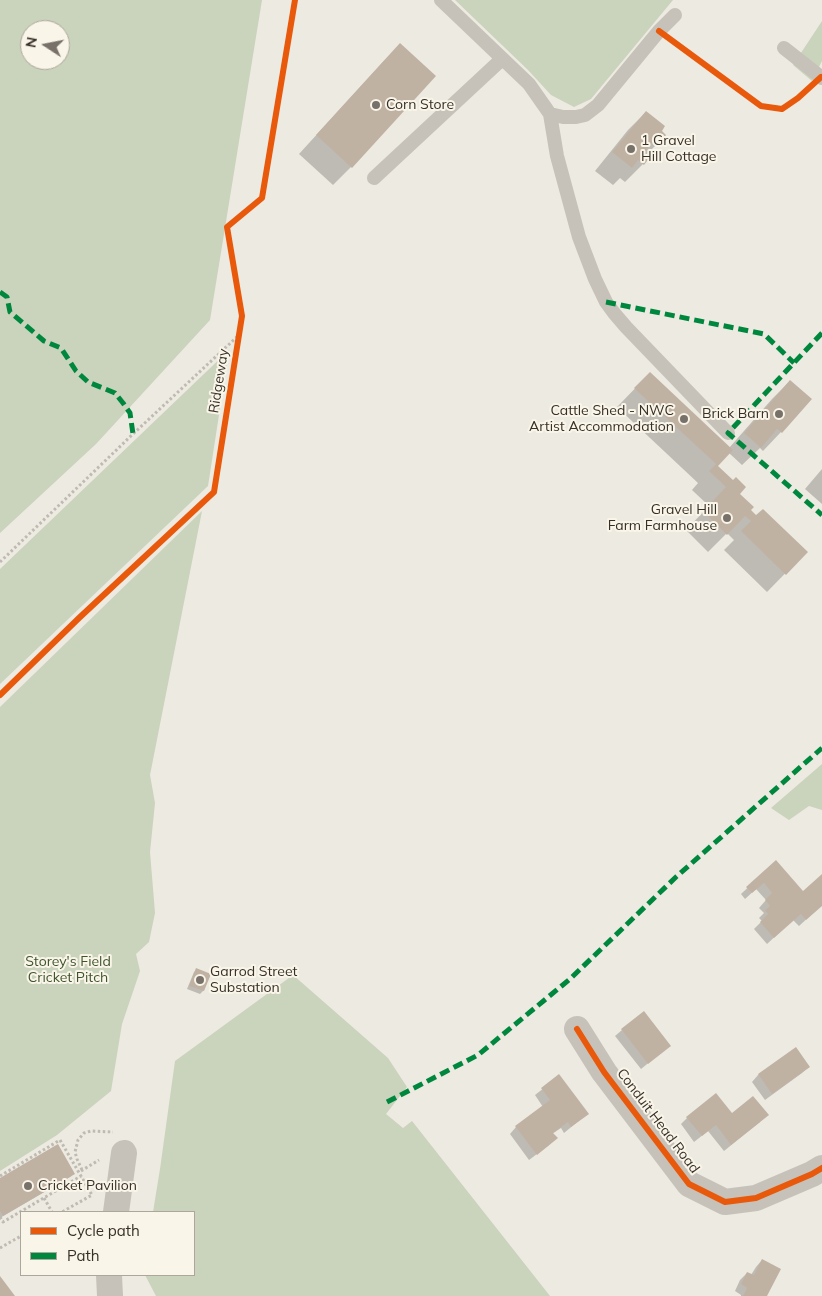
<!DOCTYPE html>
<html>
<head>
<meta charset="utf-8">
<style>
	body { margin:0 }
	#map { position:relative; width:822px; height:1296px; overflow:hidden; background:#edeae1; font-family:Mulish,sans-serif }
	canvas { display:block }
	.legend { position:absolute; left:20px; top:1211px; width:175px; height:65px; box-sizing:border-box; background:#faf5e9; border:1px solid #aca69c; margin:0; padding:6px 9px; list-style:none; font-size:15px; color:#373028 }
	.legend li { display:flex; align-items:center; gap:10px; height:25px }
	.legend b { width:25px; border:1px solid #aca69c }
	.north { position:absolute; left:20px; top:20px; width:50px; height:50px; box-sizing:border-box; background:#faf5e9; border:1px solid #aca69c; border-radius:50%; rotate:281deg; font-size:14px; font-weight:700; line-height:20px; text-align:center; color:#373028 }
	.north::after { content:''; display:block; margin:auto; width:18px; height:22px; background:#777169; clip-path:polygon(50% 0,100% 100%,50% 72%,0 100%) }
</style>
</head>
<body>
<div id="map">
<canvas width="822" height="1296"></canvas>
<ul class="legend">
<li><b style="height:6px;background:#e8590c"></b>Cycle path</li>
<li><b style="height:6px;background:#00873e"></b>Path</li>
</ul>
<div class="north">N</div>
</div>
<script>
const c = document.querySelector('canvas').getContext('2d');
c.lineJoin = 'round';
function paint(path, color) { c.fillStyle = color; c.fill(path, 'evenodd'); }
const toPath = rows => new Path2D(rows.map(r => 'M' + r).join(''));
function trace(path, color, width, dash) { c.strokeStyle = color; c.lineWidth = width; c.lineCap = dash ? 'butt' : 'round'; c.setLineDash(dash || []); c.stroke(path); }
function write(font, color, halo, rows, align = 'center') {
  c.font = font + ' Mulish,sans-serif'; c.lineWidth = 4; c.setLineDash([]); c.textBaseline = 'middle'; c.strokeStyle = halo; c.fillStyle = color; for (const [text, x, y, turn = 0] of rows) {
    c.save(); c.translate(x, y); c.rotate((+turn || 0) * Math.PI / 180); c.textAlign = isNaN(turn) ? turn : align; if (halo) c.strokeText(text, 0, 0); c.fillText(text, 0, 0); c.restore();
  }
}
const green = toPath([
	[0,0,262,0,210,320,96,444,0,533],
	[30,30,60,30,60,60,30,60],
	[455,0,673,0,591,99,574,107,551,95,528,70],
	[822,21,822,61,812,81,793,65],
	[229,350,208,486,0,684,0,569],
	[202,511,150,775,155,803,150,852,155,913,149,942,136,954,140,971,122,1024,111,1091,57,1135,0,1171,0,707],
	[822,764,822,810,809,806,789,820,771,808],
	[293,975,388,1058,407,1087,386,1114,403,1128,412,1121,550,1296,156,1296,145,1275,194,1275,194,1212,153,1212,160,1169,175,1061]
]);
const shadow = toPath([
	[400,45,434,76,351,167,333,185,299,154,382,63],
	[646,112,660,131,659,142,646,155,648,157,643,164,625,182,620,178,613,185,595,171,628,130],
	[650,373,729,448,772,399,790,381,810,399,781,432,763,451,760,448,742,465,729,453,716,466,749,510,756,517,806,552,767,592,724,550,734,540,727,533,708,552,686,530,709,506,692,490,698,483,617,407],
	[822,469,822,504,805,489],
	[775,862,803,893,822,876,822,905,799,926,793,920,767,944,754,929,762,921,759,918,764,913,759,908,766,900,756,889,745,899,741,894],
	[197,969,209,974,203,991,200,994,187,989,194,972],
	[622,1030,662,1052,641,1069,615,1036],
	[795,1049,808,1067,802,1073,765,1100,752,1082,758,1075],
	[559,1076,587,1114,564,1133,561,1128,552,1134,549,1145,529,1160,510,1134,516,1127,543,1107,535,1095],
	[731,1115,760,1122,724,1151,708,1131,694,1142,681,1124,687,1118],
	[73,1174,70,1177,0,1218,0,1179],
	[762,1260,766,1296,741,1296,741,1295,735,1291,740,1280,747,1273,751,1275,756,1267]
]);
const building = toPath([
	[400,43,436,76,352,168,316,135],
	[646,111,665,126,662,131,666,135,660,143,655,139,644,153,650,157,644,165,638,160,632,168,612,152],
	[650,372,733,450,718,466,733,480,736,477,746,487,740,494,754,507,751,510,756,515,763,509,808,552,786,575,741,531,751,521,745,516,727,535,703,511,726,487,709,471,716,464,634,388],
	[790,380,812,399,782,433,777,429,761,448,744,433],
	[776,860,803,891,822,874,822,906,806,920,801,914,774,938,760,922,768,914,765,910,770,906,765,900,772,893,764,883,752,893,746,887],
	[196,968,211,974,204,991,189,986],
	[644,1011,671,1046,648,1064,621,1029],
	[796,1047,810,1067,772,1094,758,1074],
	[559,1074,589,1114,571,1127,568,1122,553,1133,558,1138,537,1155,515,1126,550,1100,541,1088],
	[716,1093,732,1113,753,1096,769,1115,731,1145,716,1125,702,1136,686,1117],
	[58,1144,75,1174,3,1216,0,1211,0,1178],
	[762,1259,781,1269,767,1296,743,1296,747,1288,741,1284,747,1272,754,1275],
	[0,1276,15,1296,0,1296]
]);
const path = toPath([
	[0,562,133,434,239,335],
	[82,1170,77,1159,75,1152,78,1140,84,1133,91,1131,113,1132],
	[81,1171,99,1160],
	[0,1176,60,1140,92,1195,62,1212],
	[44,1198,52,1212],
	[0,1217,3,1222,81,1176],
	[0,1248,21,1236]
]);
const lane = toPath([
	[441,0,529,84,550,114,557,156,579,237,595,279,606,302,614,313,626,327,728,433],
	[784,48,822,78],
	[550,114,563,117,576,117,585,115,598,105,659,31,675,15],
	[374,178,502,59]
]);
const street = toPath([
	[577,1029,604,1072,689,1184,725,1202,756,1198,812,1174,822,1168],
	[116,1212,124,1153],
	[109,1275,110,1296]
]);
const quiet = toPath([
	[0,292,7,297,10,312,44,341,61,348,76,371,88,382,115,393,123,403,130,413,133,434],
	[606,302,764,334,794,363],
	[822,333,728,433,822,515],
	[387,1102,478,1055,570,979,676,877,822,748]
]);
const cycleway = toPath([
	[659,31,761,106,782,109,798,98,821,77],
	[0,695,79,618,214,492,242,316,227,227,262,198,295,0],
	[577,1029,604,1072,689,1184,725,1202,756,1198,812,1174,822,1168]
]);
const markers = [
	[376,105,5,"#777169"],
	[631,149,5,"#777169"],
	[779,414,5,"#777169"],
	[684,419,5,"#777169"],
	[727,518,5,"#777169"],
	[200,980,5,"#777169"],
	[28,1186,5,"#777169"]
];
const poiNames = [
	["Corn Store",386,105],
	["1 Gravel",641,141],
	["Hill Cottage",641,157],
	["Cattle Shed - NWC",674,411,"right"],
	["Artist Accommodation",674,427,"right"],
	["Brick Barn",769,414,"right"],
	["Gravel Hill",717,510,"right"],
	["Farm Farmhouse",717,526,"right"],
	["Garrod Street",210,972],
	["Substation",210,988],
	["Cricket Pavilion",38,1186]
];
const streetNames = [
	["Ridgeway",219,381,-81],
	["Conduit Head Road",658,1121,53]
];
const parkNames = [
	["Storey's Field",68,962],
	["Cricket Pitch",68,978]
];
paint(green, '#cad3bb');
paint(shadow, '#0003');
paint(building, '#c0b2a3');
trace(path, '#bfbab2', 3, [2.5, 2.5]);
trace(lane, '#c6c2ba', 14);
trace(street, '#c6c2ba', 26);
trace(quiet, '#00873e', 5, [10, 5]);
trace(cycleway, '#e8590c', 6);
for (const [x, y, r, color] of markers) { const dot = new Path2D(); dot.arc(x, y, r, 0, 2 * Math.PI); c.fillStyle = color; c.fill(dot); trace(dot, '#faf5e9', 2); }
write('14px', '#373028', '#faf5e9', poiNames, 'left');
write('14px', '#373028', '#faf5e9', streetNames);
write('14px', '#3e552c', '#faf5e9', parkNames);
</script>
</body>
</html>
